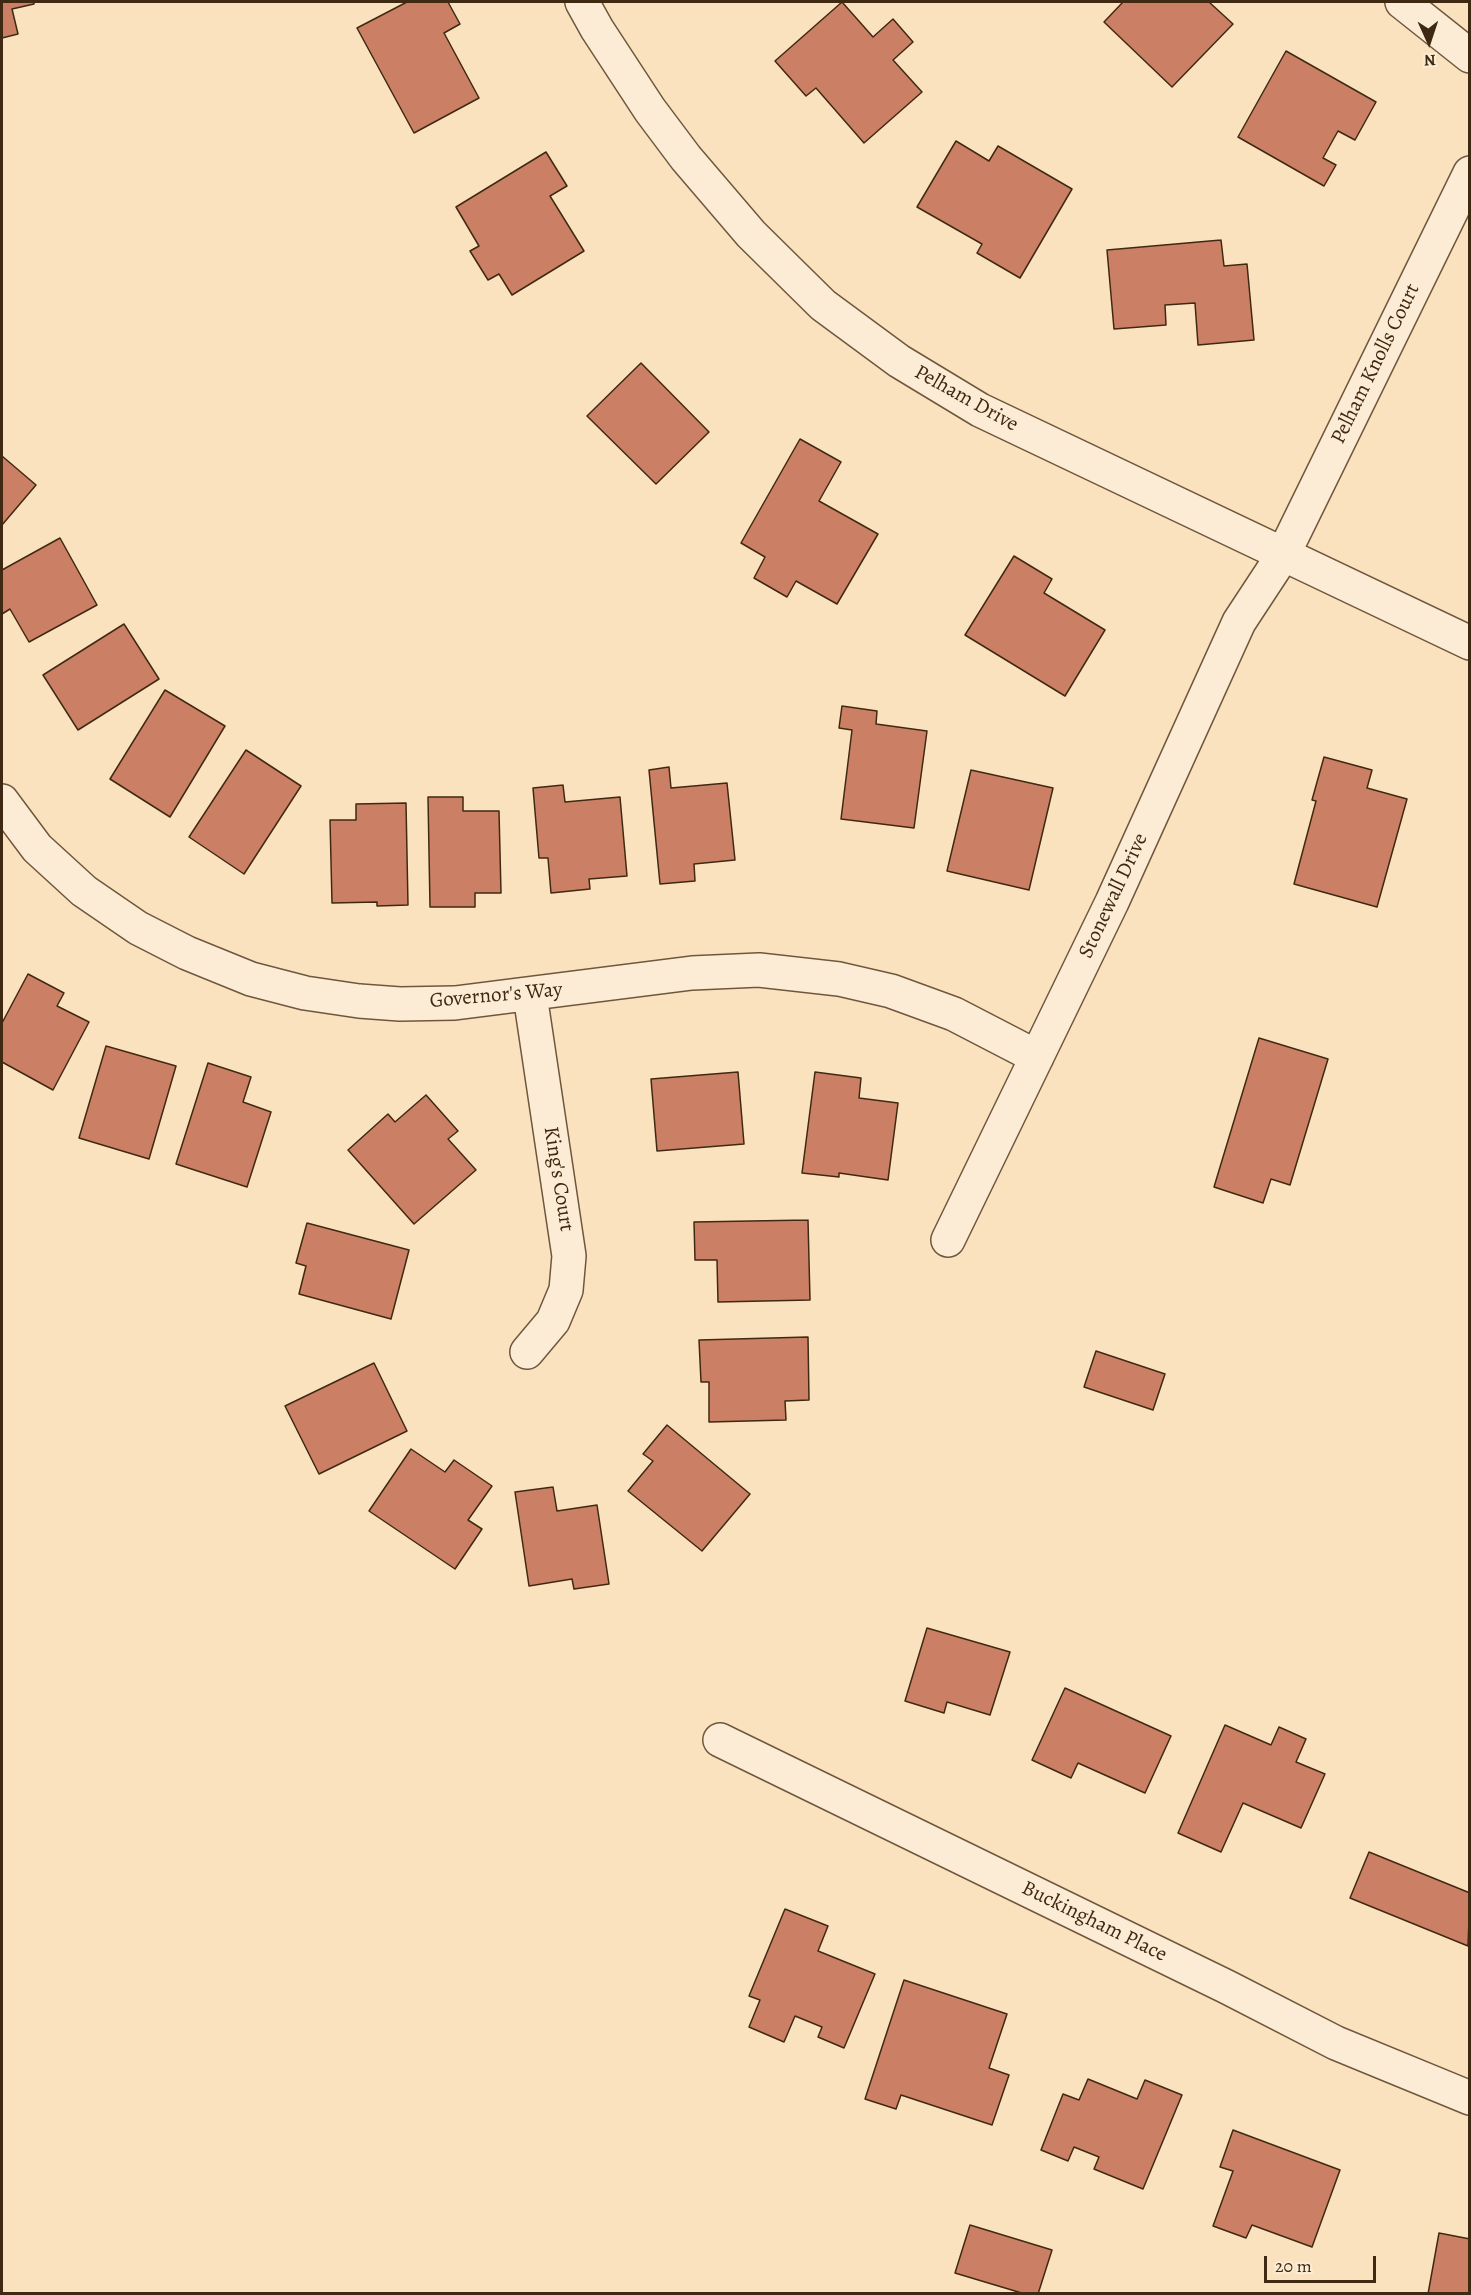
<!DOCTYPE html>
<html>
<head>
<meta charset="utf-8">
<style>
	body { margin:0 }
	#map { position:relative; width:1471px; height:2295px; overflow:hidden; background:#fbe2be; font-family:Alegreya,serif }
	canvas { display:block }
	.frame { position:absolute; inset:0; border:3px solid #402912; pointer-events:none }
	.north { position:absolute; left:1399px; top:12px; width:60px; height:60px; -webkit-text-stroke:4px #fcecd5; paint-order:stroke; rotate:177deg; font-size:16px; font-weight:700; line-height:24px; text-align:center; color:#402912 }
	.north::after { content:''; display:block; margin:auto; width:21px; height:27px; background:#402912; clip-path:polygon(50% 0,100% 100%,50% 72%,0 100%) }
	.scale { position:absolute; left:1264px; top:2256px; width:112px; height:27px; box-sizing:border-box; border:3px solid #402912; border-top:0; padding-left:8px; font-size:18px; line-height:21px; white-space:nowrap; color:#402912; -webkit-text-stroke:4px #fcecd5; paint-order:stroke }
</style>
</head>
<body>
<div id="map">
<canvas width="1471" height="2295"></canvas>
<div class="frame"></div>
<div class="north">N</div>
<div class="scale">20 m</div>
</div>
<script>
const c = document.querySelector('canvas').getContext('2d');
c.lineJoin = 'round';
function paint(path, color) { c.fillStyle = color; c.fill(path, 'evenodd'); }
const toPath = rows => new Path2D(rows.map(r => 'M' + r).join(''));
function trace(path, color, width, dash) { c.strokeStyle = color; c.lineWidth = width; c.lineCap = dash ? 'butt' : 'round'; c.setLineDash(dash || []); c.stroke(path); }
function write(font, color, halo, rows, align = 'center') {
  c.font = font + ' Alegreya,serif'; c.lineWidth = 6; c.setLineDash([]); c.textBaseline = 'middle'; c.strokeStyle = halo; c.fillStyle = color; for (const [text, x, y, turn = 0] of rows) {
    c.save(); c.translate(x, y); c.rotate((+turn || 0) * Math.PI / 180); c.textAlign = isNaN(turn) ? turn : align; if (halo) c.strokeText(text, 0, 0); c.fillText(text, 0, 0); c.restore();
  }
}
const building = toPath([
	[2,2,34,2,34,4,12,9,18,34,2,38,2,2],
	[407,2,448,2,460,24,444,33,479,98,414,133,357,28,407,2],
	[842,2,873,37,893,19,913,42,893,60,922,92,864,143,816,88,806,96,775,61,842,2],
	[1123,2,1209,2,1233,24,1172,87,1104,22,1123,2],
	[1286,51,1376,102,1355,140,1338,131,1323,158,1336,165,1324,186,1238,137,1286,51],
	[956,141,989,161,998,146,1072,189,1020,278,977,253,982,244,917,207,956,141],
	[546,152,567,186,550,196,584,251,512,295,499,274,488,280,470,251,479,246,456,207,546,152],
	[1221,240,1224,266,1247,264,1254,340,1198,345,1195,303,1165,305,1166,325,1114,329,1107,250,1221,240],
	[641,363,709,432,656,484,587,416,641,363],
	[800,439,841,462,819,501,878,534,837,604,796,581,787,597,754,578,765,557,741,543,800,439],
	[2,456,36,485,2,525,2,456],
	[60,538,97,605,29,642,10,609,2,614,2,570,60,538],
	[1014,556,1052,579,1044,593,1105,630,1065,696,965,635,1014,556],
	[124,624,159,679,78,730,43,675,124,624],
	[165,690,225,726,170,817,110,779,165,690],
	[842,706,877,711,876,724,927,731,914,828,841,819,852,730,839,728,842,706],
	[246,750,301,786,244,874,189,837,246,750],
	[1324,757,1372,770,1367,788,1407,799,1377,907,1294,884,1316,801,1312,800,1324,757],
	[669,767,671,788,727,783,735,860,694,864,695,881,660,884,649,770,669,767],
	[971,770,1053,788,1029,890,947,871,971,770],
	[563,785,565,802,620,797,627,876,589,879,590,889,551,893,548,858,539,858,533,788,563,785],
	[428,797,463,797,463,811,499,811,501,893,475,893,475,907,430,907,428,797],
	[406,803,408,905,377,906,377,902,332,903,330,820,356,820,356,804,406,803],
	[28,974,64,993,57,1006,89,1022,53,1090,2,1062,2,1023,28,974],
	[1259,1038,1328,1059,1290,1185,1271,1179,1263,1203,1214,1187,1259,1038],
	[106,1046,176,1066,149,1159,79,1138,106,1046],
	[208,1063,251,1077,243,1102,271,1112,247,1187,176,1164,208,1063],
	[738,1072,744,1144,657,1151,651,1079,738,1072],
	[815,1072,861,1078,859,1098,898,1103,888,1180,839,1173,839,1177,802,1173,815,1072],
	[426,1095,458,1131,448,1139,476,1170,414,1224,348,1150,388,1114,395,1122,426,1095],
	[808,1220,810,1300,718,1302,717,1260,695,1260,694,1222,808,1220],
	[307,1223,409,1250,391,1319,299,1294,306,1266,296,1263,307,1223],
	[808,1337,809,1400,785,1401,786,1420,709,1422,709,1382,701,1382,699,1340,808,1337],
	[1096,1351,1165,1374,1153,1410,1084,1387,1096,1351],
	[374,1363,407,1431,319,1474,285,1406,374,1363],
	[667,1425,750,1494,702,1551,628,1491,653,1461,643,1454,667,1425],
	[411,1449,445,1472,454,1460,492,1486,468,1520,482,1529,455,1569,369,1511,411,1449],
	[553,1487,557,1511,597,1505,609,1584,574,1589,572,1579,529,1586,515,1492,553,1487],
	[927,1628,1010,1652,990,1715,947,1702,944,1713,905,1701,927,1628],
	[1065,1688,1171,1736,1145,1793,1078,1763,1071,1778,1032,1760,1065,1688],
	[1225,1725,1271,1745,1279,1727,1306,1739,1296,1762,1325,1774,1301,1828,1243,1803,1221,1852,1178,1833,1225,1725],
	[1369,1852,1470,1893,1468,1946,1350,1898,1369,1852],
	[785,1909,828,1926,818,1951,875,1974,844,2048,818,2037,822,2027,795,2016,784,2042,749,2027,760,2000,749,1996,785,1909],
	[904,1980,1007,2014,989,2068,1009,2075,992,2125,901,2095,896,2109,865,2099,904,1980],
	[1088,2079,1137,2099,1145,2080,1182,2095,1143,2189,1094,2169,1099,2157,1074,2147,1068,2161,1041,2150,1063,2094,1079,2100,1088,2079],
	[1233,2130,1340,2170,1312,2247,1252,2225,1246,2238,1213,2226,1233,2171,1220,2167,1233,2130],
	[970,2225,1052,2250,1038,2294,1025,2294,955,2273,970,2225],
	[1439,2233,1470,2239,1470,2294,1428,2294,1439,2233]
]);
const minor = toPath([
	[582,2,597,29,650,110,686,158,751,234,823,305,899,361,980,410,1470,643],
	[1402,2,1470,56],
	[2,801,37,848,84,891,138,928,187,953,251,979,305,993,359,1001,400,1004,455,1003,692,973,759,970,839,979,891,991,954,1014,1037,1057],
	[948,1240,1112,902,1239,622,1283,555,1470,173],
	[527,1352,553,1321,566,1290,569,1256,530,995],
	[720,1740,1227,1987,1336,2043,1470,2098]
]);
const streetNames = [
	["Pelham Knolls Court",1376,364,-64],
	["Pelham Drive",966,399,29],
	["Stonewall Drive",1114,896,-65],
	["Governor's Way",496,996,-5],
	["King's Court",558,1179,81],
	["Buckingham Place",1094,1922,26]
];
paint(building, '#cb8065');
trace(building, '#402912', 1.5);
trace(minor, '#6f573d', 36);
trace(minor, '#fcecd5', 33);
write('21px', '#402912', '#fcecd5', streetNames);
</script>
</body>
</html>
